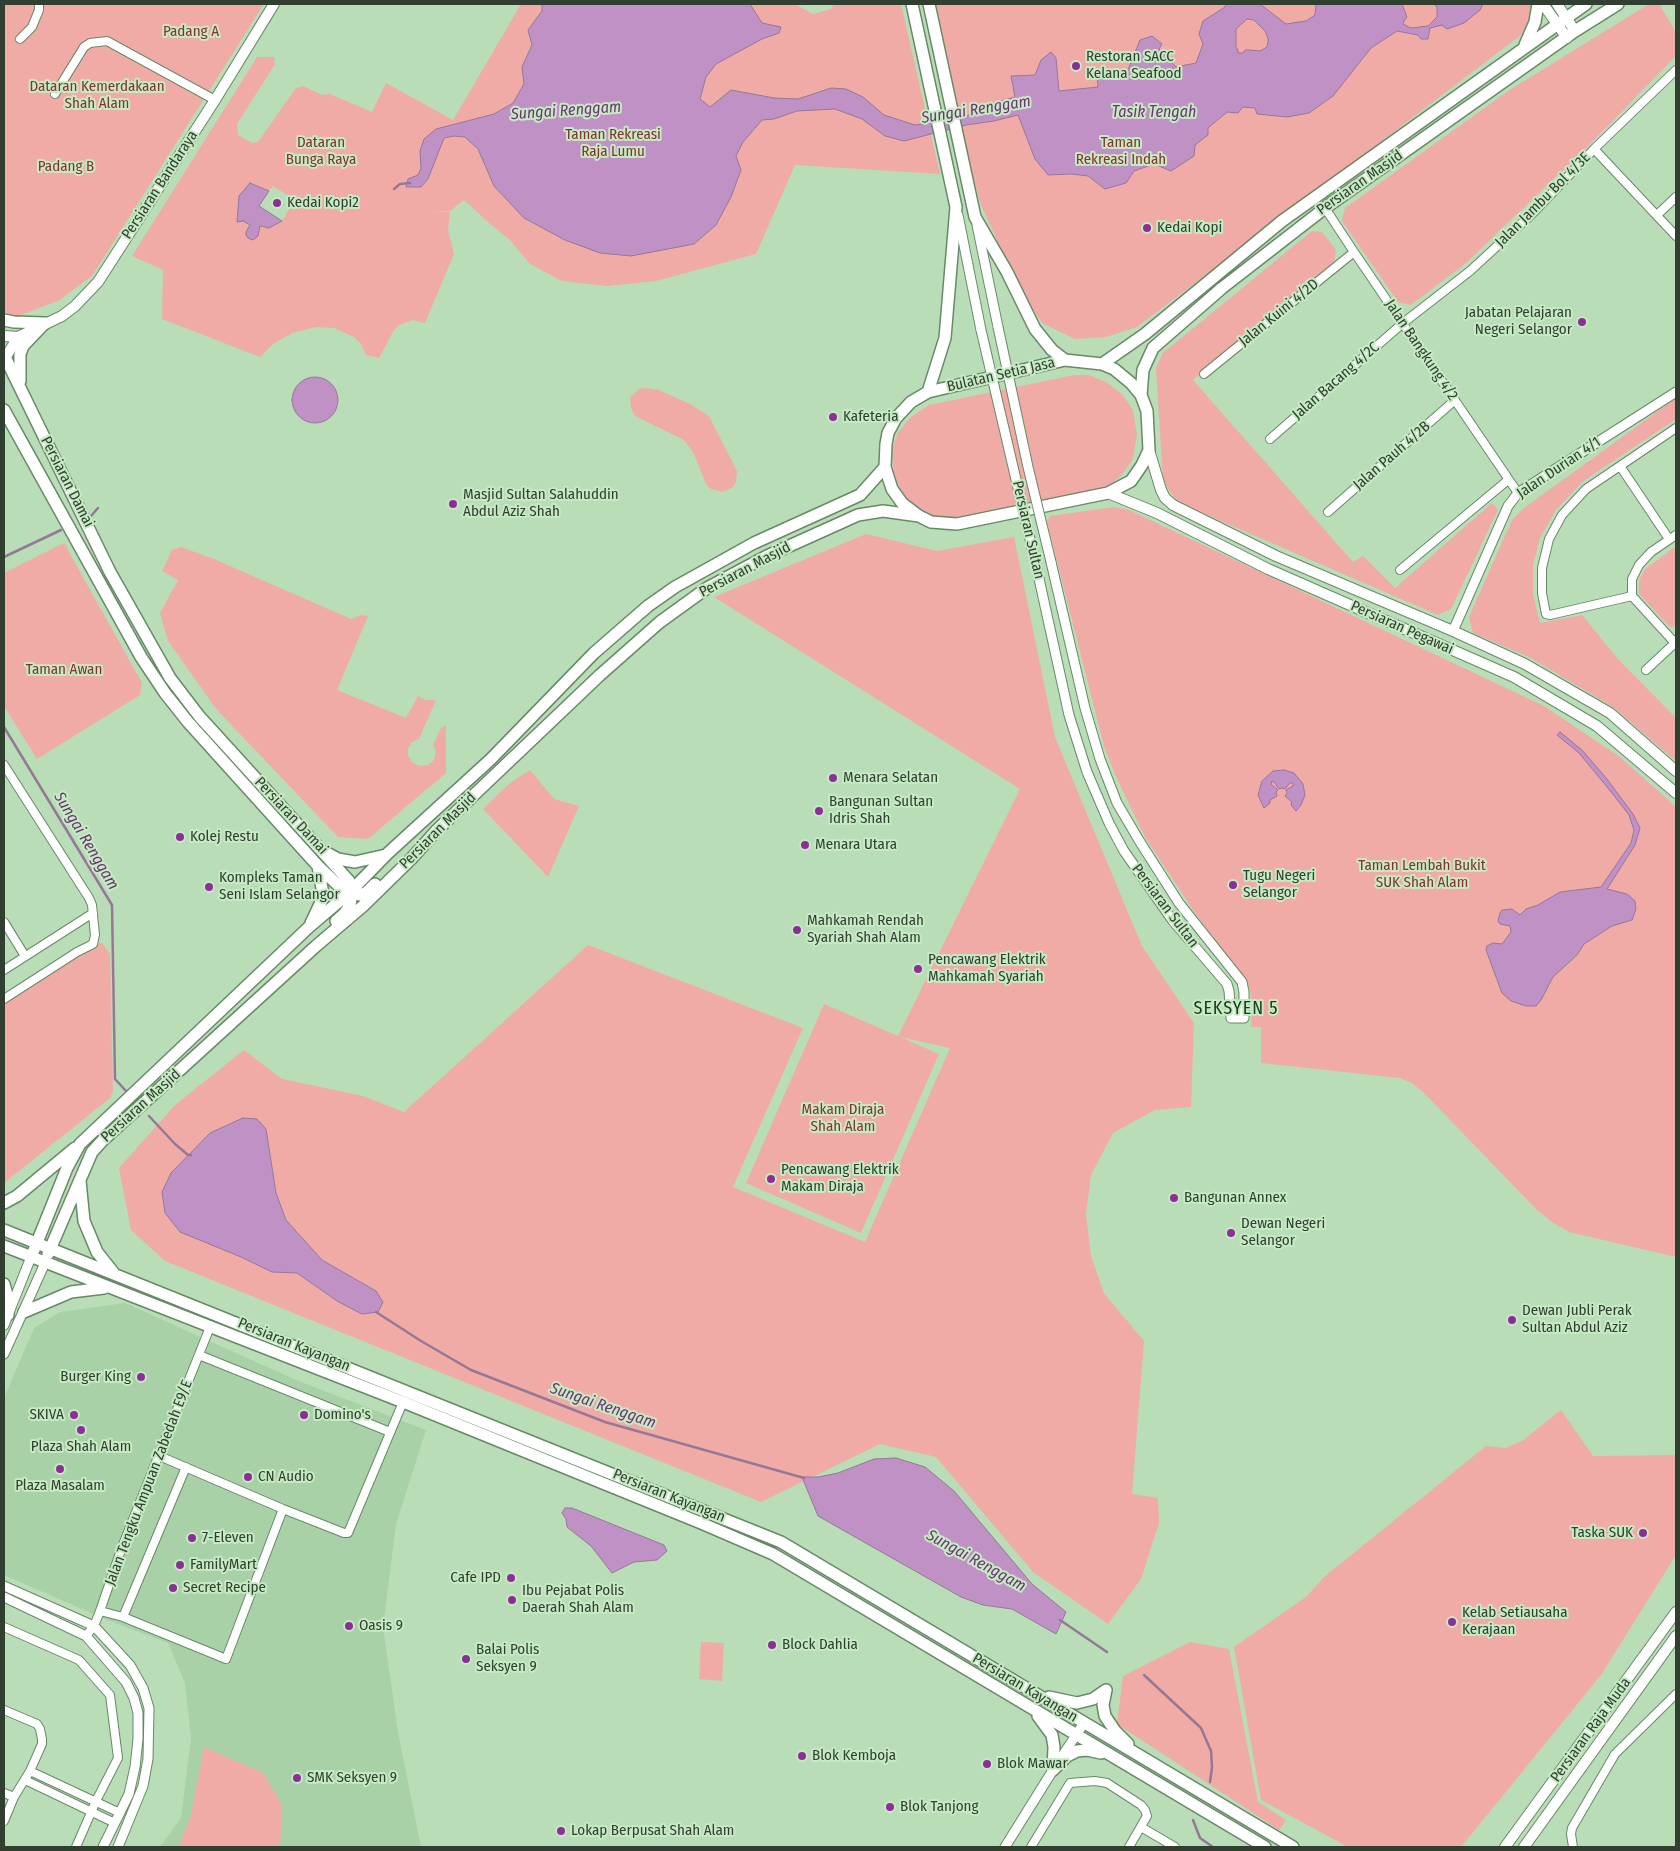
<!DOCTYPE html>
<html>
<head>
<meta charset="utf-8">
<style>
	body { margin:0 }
	#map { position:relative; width:1680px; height:1851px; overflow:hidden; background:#b9ddb7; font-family:"Fira Sans Condensed",sans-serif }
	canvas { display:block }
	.frame { position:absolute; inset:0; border:5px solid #313f30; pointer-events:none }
</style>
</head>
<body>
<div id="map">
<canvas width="1680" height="1851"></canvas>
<div class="frame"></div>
</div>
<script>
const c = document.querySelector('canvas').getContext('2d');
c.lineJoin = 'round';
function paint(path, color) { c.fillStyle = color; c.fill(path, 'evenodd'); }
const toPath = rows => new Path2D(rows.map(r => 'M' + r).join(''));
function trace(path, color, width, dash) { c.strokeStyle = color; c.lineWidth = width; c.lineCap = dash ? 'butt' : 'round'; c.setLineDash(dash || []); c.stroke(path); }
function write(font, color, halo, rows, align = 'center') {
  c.font = font + ' "Fira Sans Condensed",sans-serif'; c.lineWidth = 4; c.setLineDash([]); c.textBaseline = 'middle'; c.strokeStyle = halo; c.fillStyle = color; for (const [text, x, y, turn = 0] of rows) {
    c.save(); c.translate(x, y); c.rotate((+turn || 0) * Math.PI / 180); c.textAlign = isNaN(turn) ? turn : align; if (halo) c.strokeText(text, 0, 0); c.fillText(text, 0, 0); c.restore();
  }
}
const built = toPath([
	[125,1303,296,1380,426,1430,396,1524,383,1627,398,1732,421,1847,160,1847,181,1818,191,1738,185,1683,168,1643,107,1620,4,1575,4,1398,34,1328,60,1312]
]);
const green = toPath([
	[4,4,264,4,92,276,58,301,18,316,4,314],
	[521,4,795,4,813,14,831,9,834,4,901,4,940,174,795,165,756,254,656,281,607,286,562,281,530,264,509,239,489,223,464,200,450,211,432,212,450,212,448,230,454,254,425,323,413,320,399,325,394,330,379,358,366,355,361,344,354,337,334,328,316,327,292,333,273,344,260,357,162,319,163,270,132,256,257,57,274,57,275,64,237,124,238,135,252,143,258,142,296,88,303,86,322,95,330,94,372,112,386,83,453,120],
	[254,184,269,191,273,186,295,200,282,221,269,228,250,226,243,221],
	[935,4,1535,4,1532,22,1521,35,1137,327,1106,337,1075,339,1042,323,1018,286,981,205,963,140],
	[1649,4,1659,4,1676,32,1676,56,1588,146,1466,263,1411,305,1398,302,1342,221,1345,208,1508,91],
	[1312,231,1322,232,1336,250,1334,262,1193,380,1353,562,1363,556,1395,588,1492,503,1498,510,1451,609,1438,615,1177,502,1163,481,1156,368,1163,353],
	[1074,375,1089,375,1106,382,1122,394,1133,410,1137,435,1133,459,1121,476,1107,487,1087,495,958,521,936,519,913,508,902,493,894,475,892,451,898,432,912,416,929,405],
	[645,388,659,390,690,404,709,416,737,471,736,482,732,488,722,492,711,489,706,484,693,452,684,440,635,416,631,408,630,397,639,389],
	[1676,398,1676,419,1582,482,1556,510,1540,538,1533,564,1533,594,1540,623,1582,615,1619,660,1676,718,1676,761,1613,707,1529,657,1473,633,1469,617,1512,520,1524,508],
	[1114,507,1129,510,1544,706,1620,757,1676,807,1676,1257,1569,1232,1552,1222,1537,1210,1424,1093,1412,1083,1400,1078,1261,1063,1261,1027,1251,1027,1252,1000,1249,987,1193,910,1145,837,1117,779,1104,746,1047,522,1050,516],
	[866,534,937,551,1014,537,1055,737,1142,946,1194,1023,1191,1107,1155,1110,1113,1133,1091,1175,1086,1214,1091,1256,1104,1293,1144,1341,1132,1494,1158,1498,1159,1523,1141,1579,1108,1624,1033,1572,936,1457,880,1444,761,1502,165,1261,131,1230,119,1168,175,1105,244,1050,282,1079,363,1096,404,1112,588,945,803,1028,733,1187,865,1242,950,1048,900,1037,939,1054,861,1233,746,1183,824,1004,898,1036,1020,789,714,597],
	[266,1129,276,1193,286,1220,322,1260,376,1291,337,1301,297,1273,272,1272,241,1257,171,1173,210,1133],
	[64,543,142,683,140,695,37,759,4,706,4,573],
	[1676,546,1676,626,1670,627,1639,594,1639,580,1645,569],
	[181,547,214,559,351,619,362,615,368,616,337,690,406,718,418,696,426,700,436,700,419,739,412,742,408,748,408,756,413,763,420,766,428,765,434,760,436,752,433,745,441,728,446,725,446,773,368,839,338,837,217,710,168,641,160,613,178,580,162,571,172,550],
	[530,770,554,799,579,806,548,877,483,809,511,782],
	[85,942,102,943,110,954,113,1091,110,1098,4,1183,4,996],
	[1561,1410,1593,1456,1676,1455,1676,1555,1601,1675,1461,1847,1348,1847,1261,1800,1234,1647,1306,1597,1324,1577,1486,1446,1505,1448,1522,1441],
	[701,1642,724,1643,722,1681,699,1679],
	[1190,1642,1229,1649,1258,1802,1286,1820,1279,1830,1117,1724,1123,1676],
	[204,1747,263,1773,282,1805,280,1847,178,1847,191,1816]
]);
const water = toPath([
	[542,4,750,4,762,23,781,27,779,33,762,39,716,64,706,77,700,99,710,107,731,90,774,98,798,99,831,88,846,89,863,97,884,115,915,125,965,118,977,108,1015,97,1011,76,1035,75,1041,60,1051,52,1056,58,1059,91,1098,87,1097,74,1128,70,1140,40,1152,36,1162,44,1159,49,1176,67,1196,63,1203,44,1199,34,1203,21,1225,7,1226,4,1260,4,1286,24,1306,21,1315,15,1316,4,1402,4,1407,17,1404,21,1403,24,1411,28,1428,26,1437,17,1437,7,1434,4,1483,4,1480,10,1464,23,1447,29,1442,25,1430,28,1428,39,1421,39,1418,35,1397,31,1371,48,1333,96,1309,113,1287,117,1257,114,1255,108,1243,107,1238,113,1227,112,1208,128,1208,135,1195,145,1194,156,1171,171,1154,164,1134,171,1126,183,1105,189,1088,176,1071,174,1048,175,1035,159,1018,115,994,121,966,125,904,141,885,136,862,119,835,109,797,111,774,119,762,120,743,142,736,156,741,170,731,197,716,225,694,244,631,256,600,253,565,240,524,218,494,186,478,149,465,137,454,136,444,138,428,179,421,187,406,187,408,179,418,175,421,168,420,151,424,139,436,129,494,114,513,103,524,84,522,67,532,45,528,30,542,11,542,4],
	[1247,19,1254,20,1265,31,1268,38,1268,42,1267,47,1260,51,1250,50,1245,50,1243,53,1238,53,1238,50,1236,47,1236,29,1247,19],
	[250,183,269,191,259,206,282,221,269,228,260,226,258,236,253,240,248,238,246,235,246,232,250,225,243,221,237,222,239,196,250,183],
	'292 400a23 23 0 1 1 46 0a23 23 0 1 1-46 0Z',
	[1560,732,1582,750,1607,779,1633,814,1640,828,1635,845,1607,889,1627,894,1635,901,1636,909,1632,920,1612,926,1584,944,1577,955,1553,977,1541,1000,1536,1006,1526,1006,1511,1001,1502,993,1486,950,1487,946,1493,943,1502,944,1511,932,1510,926,1500,924,1498,921,1500,913,1502,910,1512,909,1520,915,1526,909,1538,905,1560,892,1601,887,1631,843,1634,830,1629,815,1612,793,1579,753,1557,735,1560,732],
	[1284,770,1294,773,1303,784,1305,795,1301,805,1296,811,1291,805,1292,802,1285,796,1287,793,1286,790,1293,786,1293,783,1290,783,1285,789,1282,788,1279,789,1274,782,1272,781,1271,784,1278,790,1276,792,1277,796,1270,800,1270,803,1264,808,1258,795,1262,781,1273,771,1284,770],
	[243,1118,257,1119,266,1129,276,1193,286,1220,322,1260,376,1291,383,1302,378,1312,362,1314,337,1301,297,1273,272,1272,241,1257,180,1232,165,1213,162,1192,171,1173,210,1133,243,1118],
	[896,1458,925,1467,954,1491,1032,1584,1066,1612,1056,1634,1012,1609,983,1605,961,1597,818,1516,802,1477,818,1477,838,1473,874,1459,896,1458],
	[565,1508,572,1508,664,1545,667,1551,657,1560,634,1562,612,1573,591,1546,567,1527,566,1519,562,1513,565,1508]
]);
const stream = toPath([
	[394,189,400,184,410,183],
	[91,516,98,508],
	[4,557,61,530],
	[4,727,112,905,115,1079,127,1092],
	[149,1116,175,1144,188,1155,191,1155],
	[376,1312,421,1341,471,1370,605,1422,804,1478],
	[1060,1620,1107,1652],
	[1144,1675,1201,1728,1211,1751,1212,1767,1210,1782],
	[1193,1820,1200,1838,1213,1847]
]);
const minor = toPath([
	[20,39,32,27,39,10,39,4],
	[55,94,84,47,90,43,107,41,215,100],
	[1594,149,1676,236],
	[1325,208,1354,252,1518,493],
	[1657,215,1676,197],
	[1204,374,1354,252],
	[1270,439,1403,323,1470,271,1534,212,1594,149,1676,70],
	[1620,466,1669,539],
	[1328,512,1455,400],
	[1400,570,1508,480],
	[1632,596,1550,615,1546,614,1542,593,1542,568,1549,539,1562,515,1586,489,1676,428],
	[1675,643,1632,596,1632,579,1639,565,1651,552,1676,535],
	[1646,670,1676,642],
	[4,765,89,898,92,905,95,935,93,944,77,952,4,999],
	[4,922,25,956],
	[4,970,93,913],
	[199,1355,390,1432],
	[157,1455,283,1509,344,1533,348,1533,403,1402],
	[100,1611,123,1617,226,1659,283,1509],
	[123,1617,186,1467],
	[4,1627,79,1660,110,1695,118,1758,96,1801,76,1847],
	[86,1636,94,1626,100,1611,122,1547,210,1327],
	[4,1710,37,1724,40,1729,42,1739,42,1744,30,1771,14,1797,4,1821],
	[30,1771,120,1813],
	[25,1780,115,1823],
	[4,1793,14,1797],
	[1141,1827,1175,1847],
	[1031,1847,1070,1783,1095,1781,1107,1783,1141,1805,1145,1810,1147,1816,1129,1847],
	[1573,1847,1571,1834,1572,1828,1615,1754,1676,1694]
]);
const tertiary = toPath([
	[958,215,981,330],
	[977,225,998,327],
	[1036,565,1069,715,1087,772,1109,823,1124,851,1173,921,1227,984,1229,991,1231,1018,1244,1018,1244,992,1242,982,1179,903,1140,842,1117,803,1100,759,1085,708,1051,562],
	[1453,631,1508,506,1518,493,1676,392],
	[4,1325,31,1257],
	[4,1354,45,1263],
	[4,1586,94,1626,130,1665,143,1688,149,1708,148,1759,143,1786,118,1847],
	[4,1597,86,1636,126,1682,134,1698,138,1713,138,1739,135,1767,129,1794,103,1847],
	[1005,1847,1053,1770,1084,1723]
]);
const secondary = toPath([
	[1543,4,1567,38],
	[1557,4,1575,31],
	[4,336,18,337],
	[4,360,18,337,62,316,75,306,98,282,215,100,274,4],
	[1149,450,1161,490,1165,498,1173,505,1276,556,1453,631,1525,664,1610,713,1676,771],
	[1108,493,1157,513,1268,569,1514,677,1597,726,1676,793],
	[1505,1847,1676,1612],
	[1524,1847,1676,1636]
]);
const primary = toPath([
	[912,4,956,207,945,338,928,392],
	[929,4,975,217,1007,272,1035,329,1052,350,1065,360],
	[1525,45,1535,22,1538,4],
	[4,320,14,322,45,323],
	[4,355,110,572,170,678,199,716,349,881,351,900,350,905,345,913,336,921],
	[1065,360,1102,364,1114,369,1131,383,1141,395,1147,411,1149,450,1142,465,1131,481,1108,493,957,524,931,522,919,516,902,503,892,489,885,467,886,444,888,433,896,418,911,402,928,392,1065,360],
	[1102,364,1145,334,1282,221,1586,4],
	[20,381,20,354,23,346,45,323],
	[1141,395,1143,370,1153,348,1222,288,1325,208,1575,31,1618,4],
	[4,410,141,657,165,693,188,722,318,866,341,888,360,895,367,892,375,884],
	[327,853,338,859,355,862,386,855],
	[311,923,321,902,323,894,318,866],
	[80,1181,84,1221,97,1252,113,1272],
	[4,1203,17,1196,75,1148],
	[4,1230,781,1542,1293,1847],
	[4,1246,403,1402,701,1523,773,1554,1265,1847],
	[34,1250,67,1168,80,1144,309,927,350,892,387,854,491,759,594,653,648,606,675,587,754,543,860,495,885,467],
	[48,1254,92,1152,103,1140,316,946,363,906,411,859,437,830,600,675,660,622,707,588,767,556,858,515,883,511,919,516],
	[4,1284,7,1295,8,1315],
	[24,1312,71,1292,104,1288],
	[1106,1690,1103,1705,1105,1716,1115,1731,1128,1744],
	[1049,1697,1077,1703,1093,1699,1106,1690],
	[1038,1716,1052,1735,1054,1747,1053,1770],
	[1053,1770,1067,1756,1077,1751,1087,1750,1101,1753]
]);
const tertiaryBridge = toPath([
	[998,327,1028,467,1051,562],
	[981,330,1036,565]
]);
const markers = [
	[1076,66,5,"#8d2e97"],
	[277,203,5,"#8d2e97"],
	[1147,228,5,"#8d2e97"],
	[1582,322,5,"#8d2e97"],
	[833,417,5,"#8d2e97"],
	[453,504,5,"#8d2e97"],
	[833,778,5,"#8d2e97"],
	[819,811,5,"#8d2e97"],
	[180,837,5,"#8d2e97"],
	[805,845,5,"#8d2e97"],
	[1233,885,5,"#8d2e97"],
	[209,887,5,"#8d2e97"],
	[797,930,5,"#8d2e97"],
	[918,969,5,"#8d2e97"],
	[771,1179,5,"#8d2e97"],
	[1174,1198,5,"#8d2e97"],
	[1231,1233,5,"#8d2e97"],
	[1512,1320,5,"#8d2e97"],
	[141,1377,5,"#8d2e97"],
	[74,1415,5,"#8d2e97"],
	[304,1415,5,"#8d2e97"],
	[81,1430,5,"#8d2e97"],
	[60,1469,5,"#8d2e97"],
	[248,1477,5,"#8d2e97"],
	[1643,1533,5,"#8d2e97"],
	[192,1538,5,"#8d2e97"],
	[180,1565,5,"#8d2e97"],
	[511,1578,5,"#8d2e97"],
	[173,1588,5,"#8d2e97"],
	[512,1600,5,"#8d2e97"],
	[1452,1622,5,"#8d2e97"],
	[349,1626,5,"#8d2e97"],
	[772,1645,5,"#8d2e97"],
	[466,1659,5,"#8d2e97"],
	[802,1756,5,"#8d2e97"],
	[987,1764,5,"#8d2e97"],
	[297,1778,5,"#8d2e97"],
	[890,1807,5,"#8d2e97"],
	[561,1831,5,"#8d2e97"]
];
const parkNames = [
	["Padang A",191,32],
	["Dataran Kemerdakaan",97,87],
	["Shah Alam",97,104],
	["Taman Rekreasi",613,135],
	["Raja Lumu",613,152],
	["Dataran",321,143],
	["Bunga Raya",321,160],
	["Taman",1121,143],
	["Rekreasi Indah",1121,160],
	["Padang B",66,167],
	["Taman Awan",64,670],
	["Taman Lembah Bukit",1422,866],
	["SUK Shah Alam",1422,883],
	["Makam Diraja",843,1110],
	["Shah Alam",843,1127]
];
const poiNames = [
	["Restoran SACC",1086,57],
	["Kelana Seafood",1086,74],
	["Kedai Kopi2",287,203],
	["Kedai Kopi",1157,228],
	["Jabatan Pelajaran",1572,313,"right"],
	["Negeri Selangor",1572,330,"right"],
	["Kafeteria",843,417],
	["Masjid Sultan Salahuddin",463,495],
	["Abdul Aziz Shah",463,512],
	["Menara Selatan",843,778],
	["Bangunan Sultan",829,802],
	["Idris Shah",829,819],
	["Kolej Restu",190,837],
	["Menara Utara",815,845],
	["Tugu Negeri",1243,876],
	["Selangor",1243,893],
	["Kompleks Taman",219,878],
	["Seni Islam Selangor",219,895],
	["Mahkamah Rendah",807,921],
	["Syariah Shah Alam",807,938],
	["Pencawang Elektrik",928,960],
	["Mahkamah Syariah",928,977],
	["Pencawang Elektrik",781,1170],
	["Makam Diraja",781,1187],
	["Bangunan Annex",1184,1198],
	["Dewan Negeri",1241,1224],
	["Selangor",1241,1241],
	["Dewan Jubli Perak",1522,1311],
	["Sultan Abdul Aziz",1522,1328],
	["Burger King",131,1377,"right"],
	["SKIVA",64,1415,"right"],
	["Domino's",314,1415],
	["Plaza Shah Alam",81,1447,"center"],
	["CN Audio",258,1477],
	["Plaza Masalam",60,1486,"center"],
	["Taska SUK",1633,1533,"right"],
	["7-Eleven",202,1538],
	["FamilyMart",190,1565],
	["Cafe IPD",501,1578,"right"],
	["Secret Recipe",183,1588],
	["Ibu Pejabat Polis",522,1591],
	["Daerah Shah Alam",522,1608],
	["Kelab Setiausaha",1462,1613],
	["Kerajaan",1462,1630],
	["Oasis 9",359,1626],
	["Block Dahlia",782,1645],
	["Balai Polis",476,1650],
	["Seksyen 9",476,1667],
	["Blok Kemboja",812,1756],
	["Blok Mawar",997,1764],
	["SMK Seksyen 9",307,1778],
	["Blok Tanjong",900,1807],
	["Lokap Berpusat Shah Alam",571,1831]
];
const streetNames = [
	["Persiaran Masjid",1360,183,-35],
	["Persiaran Bandaraya",160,185,-57],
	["Jalan Jambu Bol 4/3E",1543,200,-45],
	["Jalan Kuini 4/2D",1279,313,-39],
	["Jalan Bangkung 4/2",1421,350,56],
	["Bulatan Setia Jasa",1001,375,-13],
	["Jalan Bacang 4/2C",1336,381,-41],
	["Jalan Pauh 4/2B",1392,456,-41],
	["Jalan Durian 4/1",1559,468,-34],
	["Persiaran Damai",67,482,63],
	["Persiaran Sultan",1028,530,77],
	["Persiaran Masjid",745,570,-28],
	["Persiaran Pegawai",1402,628,24],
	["Persiaran Damai",291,816,47],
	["Persiaran Masjid",438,831,-45],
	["Persiaran Sultan",1165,906,53],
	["Persiaran Masjid",141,1106,-42],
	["Persiaran Kayangan",294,1345,22],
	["Jalan Tengku Ampuan Zabedah E9/E",149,1483,-69],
	["Persiaran Kayangan",669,1496,22],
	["Persiaran Kayangan",1025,1688,31],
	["Persiaran Raja Muda",1591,1730,-54]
];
const waterNames = [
	["Sungai Renggam",976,110,-9],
	["Sungai Renggam",566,111,-4],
	["Tasik Tengah",1154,113],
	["Sungai Renggam",86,841,59],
	["Sungai Renggam",603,1406,19],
	["Sungai Renggam",976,1561,29]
];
const quarterNames = [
	["SEKSYEN 5",1236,1009]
];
paint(built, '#a9d1a7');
paint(green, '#f1aba6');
paint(water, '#c091c5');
trace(water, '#957898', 1);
trace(stream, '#957898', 2.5);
trace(minor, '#688967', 10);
trace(tertiary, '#688967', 11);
trace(secondary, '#688967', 12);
trace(primary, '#688967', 14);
trace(minor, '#fff', 8);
trace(tertiary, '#fff', 9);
trace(secondary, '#fff', 10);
trace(primary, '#fff', 11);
trace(tertiaryBridge, '#688967', 11, []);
trace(tertiaryBridge, '#fff', 9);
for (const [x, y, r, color] of markers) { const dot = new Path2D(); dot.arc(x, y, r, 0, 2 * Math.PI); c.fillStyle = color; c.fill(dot); trace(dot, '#c6eac4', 2); }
write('15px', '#87302f', '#c6eac4', parkNames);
write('15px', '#313f30', '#c6eac4', poiNames, 'left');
write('15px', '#313f30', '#c6eac4', streetNames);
write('italic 16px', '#6d3373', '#c6eac4', waterNames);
c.letterSpacing = '1px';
write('18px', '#1b391b', '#c6eac4', quarterNames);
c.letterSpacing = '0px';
</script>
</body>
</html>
